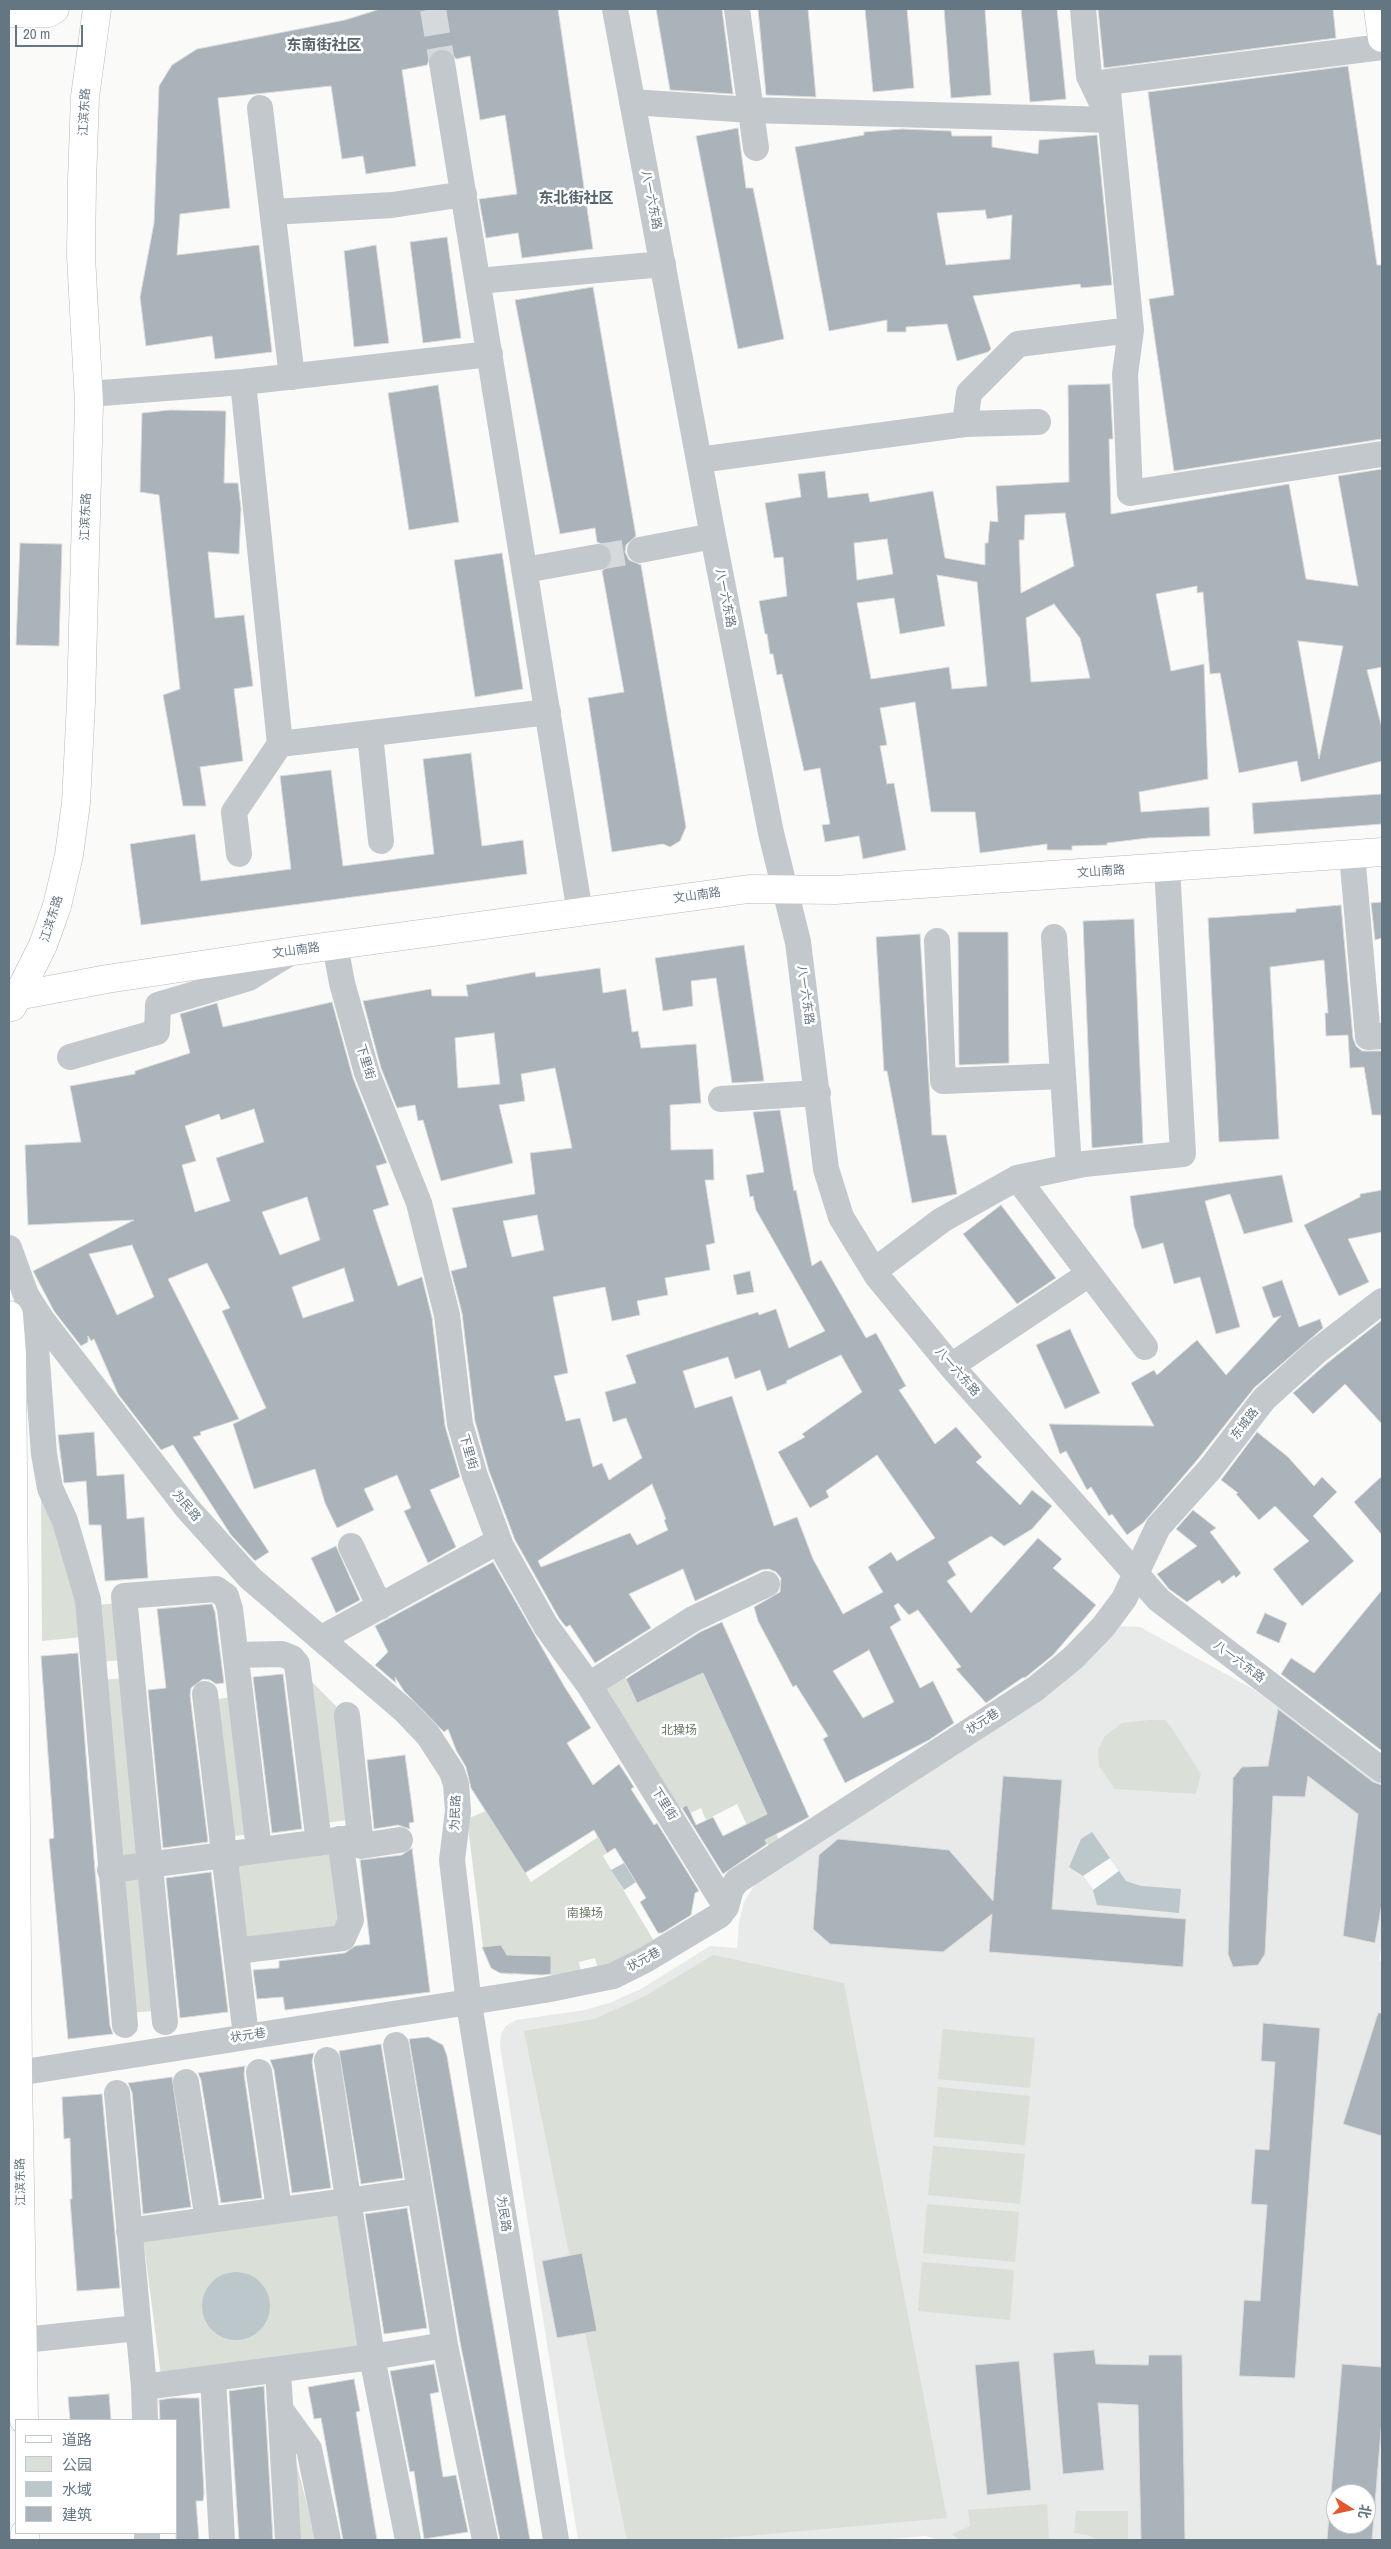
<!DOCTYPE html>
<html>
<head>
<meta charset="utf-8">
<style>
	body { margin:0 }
	#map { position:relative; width:1391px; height:2549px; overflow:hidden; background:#fafaf8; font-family:"Archivo Narrow","Noto Sans SC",sans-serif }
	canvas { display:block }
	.frame { position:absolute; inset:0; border:10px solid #657683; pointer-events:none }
	.legend { position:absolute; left:15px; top:2419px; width:162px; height:115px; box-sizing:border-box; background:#fff; border:1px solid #c1c8cd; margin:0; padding:6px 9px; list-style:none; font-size:15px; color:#657683 }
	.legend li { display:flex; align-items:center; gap:10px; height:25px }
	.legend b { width:25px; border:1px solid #c1c8cd }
	.north { position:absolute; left:1326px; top:2484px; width:50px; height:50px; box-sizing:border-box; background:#fff; border:1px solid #c1c8cd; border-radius:50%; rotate:100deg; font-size:14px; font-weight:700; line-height:20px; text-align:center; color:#657683 }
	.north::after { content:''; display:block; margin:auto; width:18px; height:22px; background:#e4572e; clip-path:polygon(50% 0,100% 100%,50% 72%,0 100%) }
	.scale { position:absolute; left:15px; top:25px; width:68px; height:22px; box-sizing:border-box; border:2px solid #657683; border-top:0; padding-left:6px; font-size:15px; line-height:18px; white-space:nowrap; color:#657683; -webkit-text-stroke:4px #fff; paint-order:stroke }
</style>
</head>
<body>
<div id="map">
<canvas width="1391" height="2549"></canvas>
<div class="frame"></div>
<ul class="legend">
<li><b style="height:6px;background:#fff"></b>道路</li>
<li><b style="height:14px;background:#dadfd7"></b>公园</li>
<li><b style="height:14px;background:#bbc7cb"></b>水域</li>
<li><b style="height:14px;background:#aab3b9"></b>建筑</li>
</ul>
<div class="north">北</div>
<div class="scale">20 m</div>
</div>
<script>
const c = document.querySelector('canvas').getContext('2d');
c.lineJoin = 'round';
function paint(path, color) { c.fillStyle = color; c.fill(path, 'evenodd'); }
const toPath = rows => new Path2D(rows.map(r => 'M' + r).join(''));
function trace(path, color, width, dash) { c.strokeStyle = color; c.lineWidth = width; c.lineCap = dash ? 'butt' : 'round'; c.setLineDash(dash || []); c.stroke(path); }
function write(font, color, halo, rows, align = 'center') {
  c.font = font + ' "Archivo Narrow","Noto Sans SC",sans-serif'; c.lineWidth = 5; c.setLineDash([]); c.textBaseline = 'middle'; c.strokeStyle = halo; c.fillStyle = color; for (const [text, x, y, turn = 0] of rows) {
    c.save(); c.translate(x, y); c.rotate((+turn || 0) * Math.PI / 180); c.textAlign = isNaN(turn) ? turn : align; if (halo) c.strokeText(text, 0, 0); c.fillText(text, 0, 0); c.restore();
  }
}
const built = toPath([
	[1119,1626,1140,1627,1253,1689,1382,1781,1382,1943,1379,1960,1382,1962,1382,2540,940,2540,925,2536,880,2540,578,2540,500,2046,501,2034,506,2026,516,2020,585,2010,612,2002,641,1989,710,1946,737,1948,739,1922,744,1902,757,1881],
	[1336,2494,1366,2494,1366,2524,1336,2524]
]);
const green = toPath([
	[41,1490,79,1601,82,1637,42,1641],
	[119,1603,122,1660,99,1662,96,1605],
	[622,1669,637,1702,703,1673,779,1840,768,1846,756,1820,747,1825,737,1804,706,1820,701,1808,691,1813,687,1805,678,1810,602,1686],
	[305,1675,336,1706,349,1820,323,1823],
	[127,1678,141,1855,116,1856,102,1680],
	[234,1697,252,1834,227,1837,209,1700],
	[1149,1720,1165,1720,1173,1730,1201,1774,1196,1794,1115,1789,1099,1766,1098,1749,1105,1736,1122,1723],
	[486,1811,531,1882,598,1837,607,1853,603,1856,654,1941,634,1953,598,1969,595,1958,579,1962,581,1973,551,1975,551,1956,514,1955,513,1975,500,1973,491,1968,483,1947,467,1819],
	[333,1849,342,1931,242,1942,233,1860],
	[143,1878,154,2011,128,2013,118,1881],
	[713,1955,844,1983,947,2518,702,2540,627,2540,524,2031,595,2019,645,1996],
	[943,2029,1035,2038,1030,2088,938,2079],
	[938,2087,1030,2096,1025,2145,934,2137],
	[933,2146,1025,2154,1020,2204,928,2195],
	[927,2204,1019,2212,1015,2262,923,2253],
	[341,2210,359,2350,161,2376,143,2237],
	[922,2262,1014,2270,1010,2320,918,2311],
	[295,2458,316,2540,299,2540],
	[1047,2504,1049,2540,959,2540,952,2534,970,2526,968,2510],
	[1076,2511,1128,2511,1128,2540,1098,2540,1088,2535,1074,2533]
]);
const water = toPath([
	[1092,1832,1126,1881,1141,1886,1181,1889,1179,1913,1097,1905,1093,1890,1083,1876,1069,1867,1081,1839],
	[624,1863,636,1882,624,1890,611,1870],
	'202 2306a34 34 0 1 1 68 0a34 34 0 1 1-68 0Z'
]);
const pier = toPath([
	[1110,1858,1119,1871,1093,1890,1083,1876]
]);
const building = toPath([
	[380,9,558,9,593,249,522,258,518,233,486,238,479,199,517,194,505,115,480,120,470,56,456,59,448,49,439,48,432,52,427,65,402,70,416,166,366,174,363,156,342,159,331,86,218,98,230,208,180,214,177,255,259,245,272,352,215,359,212,336,146,346,140,297,154,223,159,86,172,65,197,49,345,20,380,9],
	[656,9,722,9,733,94,670,90,656,9],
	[758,9,808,9,816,97,766,95,758,9],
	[865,9,907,9,914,88,873,92,865,9],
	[944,9,985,9,991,95,951,98,944,9],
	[1021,9,1057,9,1066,99,1030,102,1021,9],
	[1098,9,1333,9,1336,38,1104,68,1098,9],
	[1348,66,1377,265,1382,265,1382,439,1174,471,1149,299,1174,295,1148,92,1348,66],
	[738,128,746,188,753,188,784,339,738,349,696,136,738,128],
	[902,129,951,131,952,136,992,136,992,147,1038,154,1039,140,1097,135,1112,285,1081,288,1080,284,973,296,991,349,988,352,957,361,947,324,906,327,906,332,887,332,887,320,829,331,795,147,864,135,864,132,902,129],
	[985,210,987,219,1012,215,1010,259,946,265,937,213,985,210],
	[447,237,461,338,423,343,410,242,447,237],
	[376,245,389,343,354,347,344,251,376,245],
	[593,287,636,536,626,545,625,552,629,560,641,565,686,827,680,841,670,847,663,844,612,852,588,698,624,692,602,571,612,563,613,554,609,547,597,542,595,528,560,534,515,300,593,287],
	[1110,384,1113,439,1109,439,1111,514,1289,484,1306,579,1358,586,1338,476,1382,469,1382,667,1367,670,1382,728,1382,761,1301,782,1297,761,1239,773,1220,673,1210,674,1203,592,1197,593,1197,586,1156,594,1171,671,1204,664,1208,779,1139,792,1141,812,1209,807,1210,836,1148,838,1107,843,1107,845,1072,846,1072,850,1047,850,1047,844,980,853,975,812,931,812,915,702,880,708,887,745,880,746,887,784,894,783,906,850,863,859,859,836,825,842,822,825,830,824,820,768,804,771,782,674,777,675,773,654,770,654,767,634,765,634,759,601,787,596,783,557,774,558,765,503,801,497,798,474,825,471,828,498,868,493,870,502,933,491,945,558,985,565,985,543,988,543,990,521,998,522,996,486,1069,482,1068,385,1110,384],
	[1065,513,1074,566,1021,593,1019,540,1024,540,1025,515,1065,513],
	[887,539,893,574,857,580,854,543,887,539],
	[937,575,977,582,987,686,952,689,949,667,871,679,857,603,894,598,900,634,945,626,937,575],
	[1054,604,1080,638,1090,678,1031,682,1026,618,1054,604],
	[1298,641,1343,646,1319,759,1298,641],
	[438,385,459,522,409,530,388,393,438,385],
	[170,410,226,411,224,483,238,483,241,509,239,554,208,552,215,618,244,615,253,686,234,689,243,761,200,767,206,806,183,806,163,695,180,689,159,495,140,492,142,413,170,410],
	[20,543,62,544,59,646,16,645,20,543],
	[502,553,523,689,475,697,454,560,502,553],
	[471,753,482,846,523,840,527,874,141,925,130,844,195,834,201,881,291,869,280,776,331,770,343,866,434,854,423,759,471,753],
	[1382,794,1382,824,1254,834,1252,803,1382,794],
	[1382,902,1382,938,1375,940,1371,903,1382,902],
	[1341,905,1353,1038,1356,1046,1362,1051,1382,1051,1382,1115,1372,1115,1364,1067,1350,1068,1348,1035,1326,1036,1325,1013,1328,1013,1324,960,1270,967,1279,1139,1219,1142,1208,918,1296,912,1296,909,1341,905],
	[1134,919,1143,1143,1092,1148,1083,921,1134,919],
	[958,932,1008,932,1009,1063,959,1065,958,932],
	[920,934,932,1135,946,1135,957,1194,912,1203,887,1071,884,1071,876,937,920,934],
	[744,945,764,1081,732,1083,716,978,691,981,693,1006,663,1011,655,958,744,945],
	[600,968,603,993,626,989,632,1032,638,1031,641,1048,696,1044,701,1103,670,1105,671,1150,713,1149,714,1180,705,1180,715,1243,706,1245,710,1270,665,1278,668,1295,637,1301,640,1315,612,1321,605,1287,553,1297,568,1373,554,1376,566,1421,580,1418,593,1467,602,1463,609,1480,642,1458,626,1418,613,1422,605,1392,636,1383,626,1355,758,1312,759,1315,776,1309,789,1348,825,1331,756,1210,753,1196,750,1197,746,1175,764,1172,753,1112,780,1110,794,1191,796,1190,812,1266,821,1260,866,1338,876,1333,906,1386,899,1390,935,1444,956,1427,982,1457,976,1462,1020,1505,1032,1490,1052,1506,1032,1529,1004,1546,991,1536,948,1562,956,1575,947,1581,971,1613,1038,1538,1062,1559,1053,1568,1096,1605,1053,1655,1026,1677,1022,1678,986,1703,956,1669,961,1667,918,1610,909,1615,898,1603,894,1606,901,1620,890,1627,920,1688,933,1681,954,1723,929,1740,845,1783,823,1739,828,1736,796,1685,793,1687,758,1621,754,1607,780,1592,781,1578,776,1572,769,1569,761,1570,695,1601,683,1569,629,1594,651,1628,595,1663,570,1625,566,1627,559,1618,515,1540,489,1471,475,1421,462,1313,451,1271,467,1267,452,1208,535,1194,530,1153,572,1148,555,1068,521,1074,525,1101,499,1105,513,1163,441,1181,423,1120,418,1121,415,1105,397,1108,381,1068,363,1001,431,989,432,996,468,996,466,985,535,972,536,977,600,968],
	[494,1033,500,1084,458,1088,455,1038,494,1033],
	[537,1215,544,1250,512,1257,503,1221,537,1215],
	[841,1355,862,1392,802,1434,805,1437,778,1452,810,1508,829,1497,826,1491,877,1455,935,1538,897,1561,891,1552,868,1567,883,1592,843,1614,813,1559,797,1517,774,1526,732,1396,695,1408,683,1371,728,1357,735,1379,760,1370,767,1391,787,1383,786,1381,841,1355],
	[652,1484,666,1519,664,1520,668,1530,637,1545,630,1533,541,1567,538,1561,652,1484],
	[869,1650,894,1702,863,1718,833,1671,869,1650],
	[332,1002,353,1078,387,1163,376,1166,389,1205,373,1210,398,1286,422,1277,432,1318,445,1426,460,1477,430,1490,456,1547,428,1563,404,1511,411,1508,397,1475,364,1489,374,1510,337,1528,325,1503,315,1469,254,1489,233,1424,266,1408,222,1311,230,1308,207,1263,168,1279,239,1419,200,1432,201,1435,193,1437,269,1552,255,1561,231,1535,173,1445,161,1450,118,1394,94,1339,91,1341,88,1336,88,1342,81,1346,54,1311,33,1271,134,1220,28,1225,25,1145,81,1142,70,1086,135,1074,135,1071,190,1053,180,1014,217,1003,223,1027,332,1002],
	[254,1109,264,1142,216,1158,230,1201,195,1212,182,1165,196,1161,185,1126,219,1114,221,1120,254,1109],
	[307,1197,320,1240,280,1255,262,1212,307,1197],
	[132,1245,154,1297,117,1315,89,1254,132,1245],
	[344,1268,354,1301,303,1318,292,1287,344,1268],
	[1282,1175,1293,1222,1244,1234,1230,1194,1205,1201,1240,1327,1216,1334,1200,1277,1174,1284,1163,1243,1142,1249,1134,1226,1130,1196,1282,1175],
	[1382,1190,1382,1232,1348,1239,1369,1282,1339,1296,1304,1225,1360,1197,1360,1194,1382,1190],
	[1001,1205,1056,1278,1017,1304,963,1234,1001,1205],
	[750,1271,754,1292,737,1295,733,1275,750,1271],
	[1282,1280,1299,1327,1320,1319,1323,1328,1254,1388,1198,1459,1143,1523,1127,1535,1112,1514,1109,1516,1091,1487,1087,1490,1066,1451,1060,1454,1049,1424,1154,1426,1131,1383,1154,1370,1157,1375,1197,1340,1226,1375,1281,1316,1273,1318,1262,1287,1282,1280],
	[1382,1320,1382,1424,1345,1384,1313,1414,1293,1393,1326,1364,1382,1320],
	[1070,1329,1100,1393,1065,1409,1036,1345,1070,1329],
	[94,1432,97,1476,124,1474,127,1519,144,1517,148,1578,105,1581,101,1525,89,1525,86,1481,64,1483,58,1435,94,1432],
	[1257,1432,1288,1457,1314,1486,1322,1477,1337,1492,1313,1516,1354,1561,1302,1606,1273,1569,1309,1541,1275,1506,1259,1520,1236,1494,1238,1493,1221,1480,1257,1432],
	[1382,1476,1382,1535,1354,1502,1382,1476],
	[1193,1510,1216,1528,1210,1532,1241,1573,1236,1578,1234,1575,1222,1584,1219,1580,1187,1602,1169,1589,1157,1574,1197,1546,1176,1529,1193,1510],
	[336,1546,360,1600,336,1613,311,1558,336,1546],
	[493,1562,564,1686,591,1728,567,1743,593,1785,619,1764,634,1787,631,1789,654,1825,657,1823,699,1891,695,1893,691,1915,662,1933,658,1933,640,1902,646,1898,615,1848,607,1853,594,1830,525,1873,471,1788,466,1767,456,1750,448,1729,444,1732,404,1691,395,1677,396,1683,375,1665,388,1652,375,1626,493,1562],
	[1382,1590,1382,1751,1281,1674,1291,1658,1314,1673,1382,1590],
	[212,1604,215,1612,224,1683,216,1684,210,1680,203,1679,191,1688,190,1695,208,1842,163,1848,148,1690,166,1688,157,1609,212,1604],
	[1265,1613,1287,1623,1279,1643,1256,1633,1265,1613],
	[722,1622,809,1817,765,1840,767,1844,723,1874,682,1808,687,1805,696,1825,713,1817,723,1836,767,1814,703,1673,637,1703,626,1679,700,1632,722,1622],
	[78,1653,95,1871,110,2026,113,2034,68,2039,49,1839,54,1838,41,1656,78,1653],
	[283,1674,302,1829,272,1833,253,1677,283,1674],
	[1278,1709,1373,1782,1382,1785,1382,1903,1375,1943,1343,1936,1358,1814,1308,1776,1305,1797,1273,1796,1265,1954,1258,1965,1233,1967,1228,1954,1233,1778,1242,1767,1268,1766,1278,1709],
	[405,1755,414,1822,409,1823,410,1829,398,1825,374,1829,367,1760,405,1755],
	[1003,1776,1062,1780,1052,1909,1186,1919,1183,1967,989,1952,992,1914,943,1952,830,1944,813,1929,819,1855,838,1839,949,1850,993,1901,1003,1776],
	[412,1848,430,1992,285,2010,283,1997,257,1999,253,1970,279,1968,279,1961,345,1953,355,1946,370,1944,360,1860,402,1855,412,1848],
	[211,1872,228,2012,180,2018,166,1878,211,1872],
	[501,1945,507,1955,551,1956,551,1974,542,1975,500,1973,491,1968,482,1947,501,1945],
	[1378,2013,1382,2013,1382,2136,1343,2124,1378,2013],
	[1263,2023,1320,2028,1295,2378,1239,2376,1244,2300,1260,2301,1267,2205,1251,2204,1255,2149,1269,2150,1275,2062,1261,2061,1263,2023],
	[428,2037,443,2045,447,2056,530,2540,500,2540,460,2342,409,2039,428,2037],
	[381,2044,403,2178,361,2184,339,2051,381,2044],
	[314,2053,312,2062,331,2188,292,2193,274,2070,270,2060,314,2053],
	[245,2066,244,2074,262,2198,221,2203,201,2080,198,2073,245,2066],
	[172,2077,191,2207,143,2214,132,2092,128,2083,172,2077],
	[102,2094,120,2288,77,2291,70,2199,72,2199,70,2138,64,2139,62,2097,102,2094],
	[407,2208,427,2328,384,2334,365,2214,407,2208],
	[582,2253,597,2331,557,2338,542,2261,582,2253],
	[1094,2350,1096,2364,1148,2365,1149,2355,1182,2355,1185,2540,1141,2540,1138,2405,1098,2403,1104,2470,1063,2474,1053,2353,1094,2350],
	[1019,2361,1031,2490,987,2495,975,2365,1019,2361],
	[434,2364,439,2392,430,2394,443,2477,456,2475,468,2532,424,2539,414,2471,410,2472,390,2371,434,2364],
	[1342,2364,1382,2367,1382,2419,1372,2540,1327,2540,1342,2364],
	[1336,2494,1366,2494,1366,2524,1336,2524,1336,2494],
	[354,2379,360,2411,356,2412,377,2540,343,2540,321,2418,314,2419,308,2387,354,2379],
	[264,2386,273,2540,239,2540,229,2391,264,2386],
	[109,2394,111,2420,70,2420,68,2397,109,2394],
	[172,2398,199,2398,204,2493,203,2501,196,2501,199,2540,176,2540,176,2420,160,2420,159,2400,172,2398]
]);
const minorTunnel = toPath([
	[433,9,442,63],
	[598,557,640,550]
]);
const minor = toPath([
	[615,9,713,536,771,833,798,942,826,1169,841,1217,877,1276,951,1366,1159,1600,1382,1770],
	[737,9,756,148],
	[1382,47,1107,82,1131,330,1125,374,1130,493,1382,454],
	[442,63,580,913],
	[632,102,751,110,1110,120,1089,76,1083,9],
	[260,108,292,377],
	[273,212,392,205,464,194],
	[478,281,663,264],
	[89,394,243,382,490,354],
	[965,424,1038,422],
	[699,460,965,424,969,393,1018,344,1131,330],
	[640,550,713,536],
	[525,570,598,557],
	[370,734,381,841],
	[280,744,548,712],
	[239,854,234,812,280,744,243,382],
	[1352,854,1368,1037,1382,1036],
	[1054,937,1069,1167],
	[937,941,943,1081,1063,1076],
	[335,945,342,983,367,1073,419,1203,447,1315,460,1424,475,1476,501,1546,546,1626,589,1685,726,1907],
	[70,1057,157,1032,158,1005,249,978,293,951],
	[721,1099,818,1093],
	[1017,1178,1145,1347],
	[9,1248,26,1295,42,1320,187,1508,250,1578,405,1711,428,1735,452,1772,456,1784,458,1811,452,1860,469,2004,556,2540],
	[874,1271,942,1220,1017,1178,1084,1164,1183,1154,1167,867],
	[33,1308,44,1454,50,1488,65,1521,88,1600,125,2025],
	[951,1366,1089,1274],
	[351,1546,380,1607],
	[322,1638,499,1541],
	[236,1655,282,1654,292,1658,297,1664,319,1843],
	[589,1685,693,1619,767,1584],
	[205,1694,246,2036],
	[347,1715,361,1846,400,1840],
	[110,1870,360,1837],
	[236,1951,343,1938,351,1920,340,1839],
	[165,2022,124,1596,216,1589,226,1596,230,1609,259,1850],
	[396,2045,445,2345,485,2540],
	[327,2060,372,2357,408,2540],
	[259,2072,279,2209],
	[18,2073,545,1990,613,1976,645,1960,720,1915,726,1907,731,1889,737,1881,1035,1689,1073,1658,1103,1627,1124,1599,1158,1527,1210,1469,1264,1399,1316,1352,1382,1301],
	[186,2082,208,2220],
	[117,2093,144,2387,145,2420],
	[129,2231,420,2191],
	[24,2340,137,2328],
	[278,2370,288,2540],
	[213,2378,222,2540],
	[144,2387,372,2357,445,2345],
	[280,2409,309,2449,328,2540],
	[147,2533,147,2540]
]);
const major = toPath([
	[1378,9,1382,38],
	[9,13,49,13,55,9],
	[17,996,107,979,294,951,749,889,835,890,1382,852],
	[12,1007,43,945,57,906,69,855,76,803,81,702,89,403,81,256,82,181,85,97,97,9],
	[9,1315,12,1354,18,2073,24,2420],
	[25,2533,25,2540]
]);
const streetNames = [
	["江滨东路",85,112,-87],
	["八一六东路",651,200,79],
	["江滨东路",86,517,-88],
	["八一六东路",725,598,79],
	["文山南路",1101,872,-4],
	["文山南路",697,896,-8],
	["江滨东路",52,919,-72],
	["文山南路",296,951,-8],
	["八一六东路",805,995,82],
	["下里街",365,1062,73],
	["八一六东路",957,1372,49],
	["东城路",1245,1424,-52],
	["下里街",468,1452,74],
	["为民路",186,1506,50],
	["八一六东路",1239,1662,37],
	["状元巷",983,1722,-33],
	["下里街",664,1804,58],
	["为民路",456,1813,-88],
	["状元巷",644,1960,-29],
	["状元巷",248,2036,-9],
	["江滨东路",21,2182,-91],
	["为民路",503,2214,81]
];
const parkNames = [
	["北操场",679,1731],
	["南操场",585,1914]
];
const quarterNames = [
	["东南街社区",324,46],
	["东北街社区",576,199]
];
paint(built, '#e8e9e9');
paint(green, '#dadfd7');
paint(water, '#bbc7cb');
paint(pier, '#fafaf8');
paint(building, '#aab3b9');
trace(building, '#dcdcda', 1);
trace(minorTunnel, '#d5d9db', 26, [26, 13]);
trace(major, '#b5babe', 29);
trace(minor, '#c3c8cc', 26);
trace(major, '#fff', 28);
write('12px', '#657683', '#fff', streetNames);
write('12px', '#687a64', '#fff', parkNames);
write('bold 15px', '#57646e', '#fff', quarterNames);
</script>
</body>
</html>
